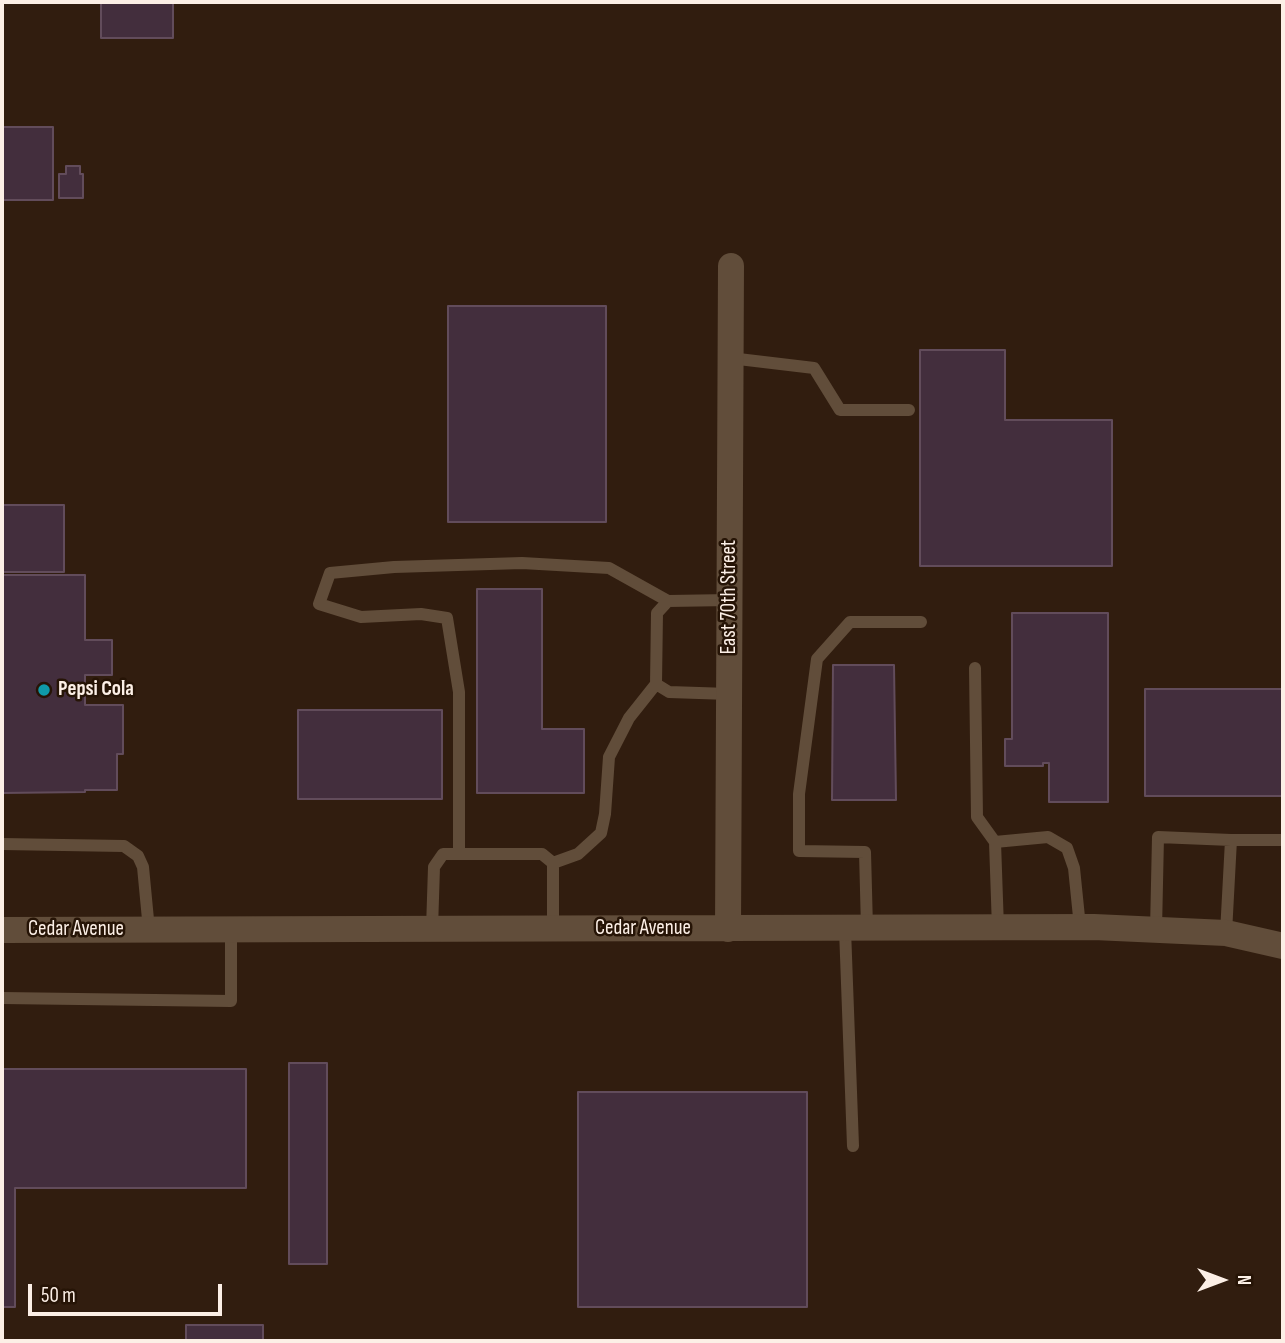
<!DOCTYPE html>
<html>
<head>
<meta charset="utf-8">
<style>
	body { margin:0 }
	#map { position:relative; width:1285px; height:1343px; overflow:hidden; background:#311d0f; font-family:"Sofia Sans Condensed",sans-serif }
	canvas { display:block }
	.frame { position:absolute; inset:0; border:4px solid #fcefe6; pointer-events:none }
	.north { position:absolute; left:1187px; top:1245px; width:70px; height:70px; -webkit-text-stroke:5px #261406; paint-order:stroke; rotate:90deg; font-size:19px; font-weight:700; line-height:28px; text-align:center; color:#fcefe6 }
	.north::after { content:''; display:block; margin:auto; width:24px; height:32px; background:#fcefe6; clip-path:polygon(50% 0,100% 100%,50% 72%,0 100%) }
	.scale { position:absolute; left:28px; top:1284px; width:194px; height:32px; box-sizing:border-box; border:4px solid #fcefe6; border-top:0; padding-left:9px; font-size:21px; line-height:24px; white-space:nowrap; color:#fcefe6; -webkit-text-stroke:5px #261406; paint-order:stroke }
</style>
</head>
<body>
<div id="map">
<canvas width="1285" height="1343"></canvas>
<div class="frame"></div>
<div class="north">N</div>
<div class="scale">50 m</div>
</div>
<script>
const c = document.querySelector('canvas').getContext('2d');
c.lineJoin = 'round';
function paint(path, color) { c.fillStyle = color; c.fill(path, 'evenodd'); }
const toPath = rows => new Path2D(rows.map(r => 'M' + r).join(''));
function trace(path, color, width, dash) { c.strokeStyle = color; c.lineWidth = width; c.lineCap = dash ? 'butt' : 'round'; c.setLineDash(dash || []); c.stroke(path); }
function write(font, color, halo, rows, align = 'center') {
  c.font = font + ' "Sofia Sans Condensed",sans-serif'; c.lineWidth = 5; c.setLineDash([]); c.textBaseline = 'middle'; c.strokeStyle = halo; c.fillStyle = color; for (const [text, x, y, turn = 0] of rows) {
    c.save(); c.translate(x, y); c.rotate((+turn || 0) * Math.PI / 180); c.textAlign = isNaN(turn) ? turn : align; if (halo) c.strokeText(text, 0, 0); c.fillText(text, 0, 0); c.restore();
  }
}
const building = toPath([
	[101,2,173,2,173,38,101,38,101,2],
	[2,127,53,127,53,200,2,200,2,127],
	[66,166,80,166,80,174,83,174,83,198,59,198,59,174,66,174,66,166],
	[448,306,606,306,606,522,448,522,448,306],
	[920,350,1005,350,1005,420,1112,420,1112,566,920,566,920,350],
	[2,505,64,505,64,572,2,572,2,505],
	[2,575,85,575,85,640,112,640,112,675,85,675,85,705,123,705,123,754,117,754,117,790,85,790,85,792,2,793,2,575],
	[477,589,542,589,542,729,584,729,584,793,477,793,477,589],
	[1012,613,1108,613,1108,802,1049,802,1049,763,1043,763,1043,766,1005,766,1005,739,1012,739,1012,613],
	[833,665,894,665,896,800,832,800,833,665],
	[1145,689,1283,689,1283,796,1145,796,1145,689],
	[298,710,442,710,442,799,298,799,298,710],
	[289,1063,327,1063,327,1264,289,1264,289,1063],
	[2,1069,246,1069,246,1188,15,1188,15,1307,2,1307,2,1069],
	[578,1092,807,1092,807,1307,578,1307,578,1092],
	[186,1325,263,1325,263,1341,186,1341,186,1325]
]);
const lane = toPath([
	[730,358,814,368,840,410,909,410],
	[975,668,977,817,995,842],
	[729,694,669,692,656,684,657,613,668,601,730,600],
	[2,844,124,846,138,856,143,867,149,930],
	[459,854,459,692,447,618,421,614,361,617,319,604,330,573,394,567,522,563,609,568,668,601],
	[553,863,578,854,601,833,605,814,609,757,629,718,656,684],
	[867,928,865,852,799,851,799,794,817,659,850,622,921,622],
	[998,928,995,842,1048,837,1067,848,1074,868,1080,927],
	[432,929,434,867,443,854,542,854,553,863,553,929],
	[845,929,853,1146],
	[1156,930,1158,837,1231,840],
	[1226,933,1231,840,1283,840],
	[2,998,231,1001,231,930]
]);
const street = toPath([
	[728,929,731,266],
	[2,930,1094,927,1226,933,1283,946]
]);
const markers = [
	[44,690,7,"#0f9aa8"]
];
const streetNames = [
	["East 70th Street",730,597,-90],
	["Cedar Avenue",643,929],
	["Cedar Avenue",76,930]
];
const poiNames = [
	["Pepsi Cola",58,690]
];
paint(building, '#432e3d');
trace(building, '#624c5b', 2);
trace(lane, '#614d3a', 12);
trace(street, '#614d3a', 26);
for (const [x, y, r, color] of markers) { const dot = new Path2D(); dot.arc(x, y, r, 0, 2 * Math.PI); c.fillStyle = color; c.fill(dot); trace(dot, '#261406', 2.5); }
write('21px', '#fcefe6', '#261406', streetNames);
write('bold 21px', '#fcefe6', '#261406', poiNames, 'left');
</script>
</body>
</html>
